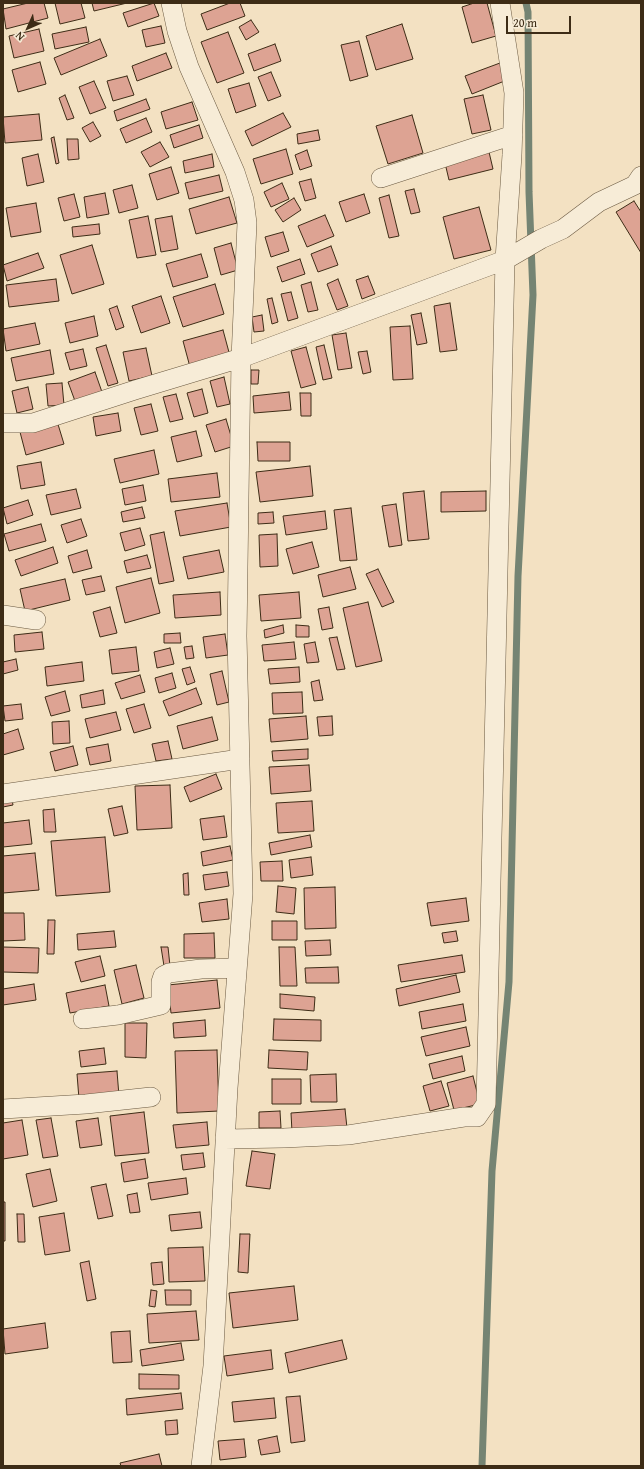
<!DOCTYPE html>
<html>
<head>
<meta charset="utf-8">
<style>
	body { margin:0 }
	#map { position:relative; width:644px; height:1469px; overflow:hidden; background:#f3e1c2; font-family:"Gentium Book Plus",serif }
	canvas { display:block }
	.frame { position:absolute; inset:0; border:4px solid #3d2c16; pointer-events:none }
	.north { position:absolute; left:8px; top:8px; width:40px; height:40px; -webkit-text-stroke:3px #f7ecd7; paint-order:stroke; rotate:225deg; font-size:11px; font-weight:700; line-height:16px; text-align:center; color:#3d2c16 }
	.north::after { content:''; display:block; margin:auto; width:14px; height:18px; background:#3d2c16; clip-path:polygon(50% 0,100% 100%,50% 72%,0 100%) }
	.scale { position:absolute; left:506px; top:16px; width:65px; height:18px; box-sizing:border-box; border:2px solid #3d2c16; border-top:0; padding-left:5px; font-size:12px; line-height:14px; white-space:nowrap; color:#3d2c16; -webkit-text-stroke:3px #f7ecd7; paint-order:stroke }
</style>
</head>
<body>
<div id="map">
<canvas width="644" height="1469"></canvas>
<div class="frame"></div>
<div class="north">N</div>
<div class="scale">20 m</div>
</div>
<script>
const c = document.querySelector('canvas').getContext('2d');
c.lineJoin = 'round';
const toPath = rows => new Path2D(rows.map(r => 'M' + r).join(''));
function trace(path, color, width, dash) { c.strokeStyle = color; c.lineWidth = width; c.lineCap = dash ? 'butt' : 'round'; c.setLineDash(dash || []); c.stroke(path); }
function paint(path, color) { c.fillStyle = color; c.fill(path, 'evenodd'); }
const stream = toPath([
	[482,1466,492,1171,509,982,518,576,533,295,529,192,528,12,526,3]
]);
const building = toPath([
	[28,3,44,3,48,18,6,29,3,9,28,3],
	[55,3,81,3,85,18,60,24,55,3],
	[92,3,127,3,94,11,92,3],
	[154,3,159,16,128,27,123,13,154,3],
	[230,3,240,3,245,16,207,30,201,14,230,3],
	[474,3,487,3,496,36,472,43,462,7,474,3],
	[251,20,259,32,246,40,239,27,251,20],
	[402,24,413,59,376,70,366,36,402,24],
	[161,26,165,43,146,47,142,30,161,26],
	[86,27,89,42,55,49,52,34,86,27],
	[39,29,44,51,14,58,9,36,39,29],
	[228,32,244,73,217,83,201,42,228,32],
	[100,39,107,56,61,75,54,58,100,39],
	[359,41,368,76,350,81,341,45,359,41],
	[275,44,281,61,254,71,248,54,275,44],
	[166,53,172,68,137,81,132,66,166,53],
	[40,62,46,84,18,92,12,70,40,62],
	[500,63,507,80,472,94,465,76,500,63],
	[271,72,281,96,268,101,258,77,271,72],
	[127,76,134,95,113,101,107,81,127,76],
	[94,81,106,108,90,114,79,87,94,81],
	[249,83,256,106,236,113,228,89,249,83],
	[65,95,74,118,67,120,59,98,65,95],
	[483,95,491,130,472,134,464,99,483,95],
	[146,99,150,109,117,121,114,111,146,99],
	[192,102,198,120,166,129,161,112,192,102],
	[283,113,291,127,252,146,245,131,283,113],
	[39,114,42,140,5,143,3,117,39,114],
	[412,115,423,153,388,164,376,126,412,115],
	[146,118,152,132,126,143,120,129,146,118],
	[93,122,101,136,90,142,82,128,93,122],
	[199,125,203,138,174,148,170,135,199,125],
	[318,130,320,140,298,144,297,134,318,130],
	[54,137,59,163,56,164,51,138,54,137],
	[67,139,78,139,79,159,68,160,67,139],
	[160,142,169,157,150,167,141,152,160,142],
	[286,149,293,174,261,184,253,159,286,149],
	[307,150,312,166,300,170,295,155,307,150],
	[489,152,493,169,449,180,445,163,489,152],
	[38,154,44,182,27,186,22,158,38,154],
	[212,154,214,167,185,173,183,161,212,154],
	[171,167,179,193,157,200,149,174,171,167],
	[219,175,223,191,189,199,185,183,219,175],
	[311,179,316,198,305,201,299,182,311,179],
	[282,183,289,199,271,207,264,192,282,183],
	[132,185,138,208,119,213,113,190,132,185],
	[414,189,420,212,411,214,405,191,414,189],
	[105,193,109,214,87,218,84,197,105,193],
	[74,194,80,217,64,221,58,198,74,194],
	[364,194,370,213,346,222,339,202,364,194],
	[389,195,399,236,389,238,379,198,389,195],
	[229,197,237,223,196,234,189,209,229,197],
	[294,198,301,210,283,222,275,210,294,198],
	[634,201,641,212,641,253,616,212,634,201],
	[36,203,41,232,11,237,6,208,36,203],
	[479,207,491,250,454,259,443,217,479,207],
	[325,215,334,236,307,247,298,226,325,215],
	[148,216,156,255,137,258,129,220,148,216],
	[172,216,178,249,161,252,155,219,172,216],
	[99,224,100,234,73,237,72,227,99,224],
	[283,232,289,251,271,257,265,237,283,232],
	[231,243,238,270,221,275,214,248,231,243],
	[92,245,104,284,72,294,60,255,92,245],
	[331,246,338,265,318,272,311,254,331,246],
	[38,253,44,268,7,281,3,265,38,253],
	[201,254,208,277,173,287,166,264,201,254],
	[300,259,305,274,282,282,277,267,300,259],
	[368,276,375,294,362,299,356,280,368,276],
	[56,279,59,301,9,307,6,285,56,279],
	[338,279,348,306,337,310,327,284,338,279],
	[311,282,318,310,308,312,301,285,311,282],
	[215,284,224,314,183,327,173,297,215,284],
	[291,292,298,318,288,321,281,294,291,292],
	[161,296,170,323,141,333,132,306,161,296],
	[272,298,278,322,272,324,267,299,272,298],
	[450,303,457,350,440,352,434,306,450,303],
	[117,306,124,327,116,330,109,309,117,306],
	[421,313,427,343,417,345,411,315,421,313],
	[262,315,264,331,254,332,252,317,262,315],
	[94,316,98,336,70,343,65,323,94,316],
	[35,323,40,344,6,351,3,329,35,323],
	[410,326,413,379,393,380,390,327,410,326],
	[223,330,230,356,190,367,183,341,223,330],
	[346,333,352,368,338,370,332,335,346,333],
	[106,345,118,383,108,386,96,348,106,345],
	[324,345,332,378,323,380,316,347,324,345],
	[306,347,316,384,301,388,291,351,306,347],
	[146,348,152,376,129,381,123,352,146,348],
	[83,349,87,366,70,370,65,353,83,349],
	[50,350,54,374,16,381,11,358,50,350],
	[367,351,371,372,363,374,358,352,367,351],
	[251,370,259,370,258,384,251,384,251,370],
	[95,372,102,392,75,401,68,382,95,372],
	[224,377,230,404,217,407,210,381,224,377],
	[62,383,64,405,48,406,46,384,62,383],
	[28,387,33,409,17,413,12,391,28,387],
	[202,389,208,413,194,417,187,393,202,389],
	[289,392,291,410,254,413,253,396,289,392],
	[300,393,311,393,311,416,301,416,300,393],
	[176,394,183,419,170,422,163,397,176,394],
	[151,404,158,431,141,435,134,408,151,404],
	[118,413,121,431,96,436,93,417,118,413],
	[226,419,234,446,215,452,206,425,226,419],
	[57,421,64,444,26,455,20,432,57,421],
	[196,431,202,456,177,462,171,437,196,431],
	[257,442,290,442,290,461,258,461,257,442],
	[154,450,159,474,120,483,114,459,154,450],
	[41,462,45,485,21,489,17,466,41,462],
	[310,466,313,496,260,502,256,472,310,466],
	[217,473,220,497,171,502,168,479,217,473],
	[143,485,146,501,125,505,122,489,143,485],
	[76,489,81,508,51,515,46,495,76,489],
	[424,491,429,539,408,541,403,493,424,491],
	[486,491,486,511,441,512,441,492,486,491],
	[28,500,33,515,7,524,3,508,28,500],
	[227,503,231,527,180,536,175,511,227,503],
	[396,504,402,545,389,547,382,506,396,504],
	[142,507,145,518,123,522,121,512,142,507],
	[351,508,357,560,340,561,334,510,351,508],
	[325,511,327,529,286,535,283,516,325,511],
	[273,512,274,523,258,524,258,513,273,512],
	[81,519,87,536,67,543,61,525,81,519],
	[41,524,46,541,9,551,4,534,41,524],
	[140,528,145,545,125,551,120,533,140,528],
	[164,532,174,581,159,584,150,535,164,532],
	[277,534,278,566,260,567,259,535,277,534],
	[312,542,319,567,293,574,286,549,312,542],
	[53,547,58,563,21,576,15,560,53,547],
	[87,550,92,568,73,573,68,556,87,550],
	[219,550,224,572,188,579,183,557,219,550],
	[147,555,151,568,127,573,124,561,147,555],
	[350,567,356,589,323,597,318,575,350,567],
	[378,569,394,602,382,607,366,574,378,569],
	[101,576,105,591,86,595,82,580,101,576],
	[151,578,160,613,125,623,116,587,151,578],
	[65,579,70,600,25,611,20,589,65,579],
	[220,592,221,615,175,618,173,595,220,592],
	[299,592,301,618,261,621,259,595,299,592],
	[368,602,382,661,356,667,343,608,368,602],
	[110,607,117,633,100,637,93,612,110,607],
	[329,607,333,628,322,630,318,609,329,607],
	[283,625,284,633,265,638,264,630,283,625],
	[296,625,309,626,309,637,296,637,296,625],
	[42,632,44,649,15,652,14,635,42,632],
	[180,633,181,643,164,643,164,634,180,633],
	[225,634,228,655,206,658,203,637,225,634],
	[337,637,345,669,337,670,329,638,337,637],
	[294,642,296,659,264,661,262,645,294,642],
	[315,642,319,662,307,663,304,644,315,642],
	[192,646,194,658,186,659,184,647,192,646],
	[136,647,139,671,112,674,109,650,136,647],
	[170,648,174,664,157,668,154,652,170,648],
	[16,659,18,670,3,674,3,662,16,659],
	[82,662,84,681,47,686,45,667,82,662],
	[190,667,195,682,187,685,182,669,190,667],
	[299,667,300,682,270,684,268,669,299,667],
	[222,671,229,702,217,705,210,674,222,671],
	[172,673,176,688,159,693,155,678,172,673],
	[140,675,145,692,121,699,115,683,140,675],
	[319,680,323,700,314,701,311,682,319,680],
	[196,688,202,704,169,716,163,701,196,688],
	[103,690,105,704,82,708,80,695,103,690],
	[65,691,70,711,51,716,45,697,65,691],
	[302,692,303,713,273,714,272,693,302,692],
	[21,704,23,719,5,721,3,706,21,704],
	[144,704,151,728,134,733,126,709,144,704],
	[116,712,121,730,90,738,85,719,116,712],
	[306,716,308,739,271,742,269,719,306,716],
	[332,716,333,735,319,736,317,717,332,716],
	[212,717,218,740,183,749,177,726,212,717],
	[69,721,70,743,53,744,52,722,69,721],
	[18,729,24,749,3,755,3,734,18,729],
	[168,741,172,759,156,761,152,744,168,741],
	[108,744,111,761,90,765,86,748,108,744],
	[73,746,78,765,55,771,50,752,73,746],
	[308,749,308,759,273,761,272,751,308,749],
	[309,765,311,791,271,794,269,767,309,765],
	[216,774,222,789,190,802,184,787,216,774],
	[9,785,13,805,3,807,3,786,9,785],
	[170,785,172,828,137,830,135,786,170,785],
	[312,801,314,831,278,833,276,803,312,801],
	[122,806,128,833,114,836,108,809,122,806],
	[54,809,56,832,44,832,43,810,54,809],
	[224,816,227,837,203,840,200,819,224,816],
	[29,820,32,844,3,847,3,823,29,820],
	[310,835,312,847,271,855,269,843,310,835],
	[105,837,110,892,56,896,51,841,105,837],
	[230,846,233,860,203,866,201,852,230,846],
	[35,853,39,890,3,893,3,856,35,853],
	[311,857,313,875,291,878,289,860,311,857],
	[282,861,283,881,261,881,260,862,282,861],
	[227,872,229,886,205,890,203,875,227,872],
	[188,873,189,895,184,895,183,874,188,873],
	[278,886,296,888,294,914,276,912,278,886],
	[335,887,336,928,305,929,304,888,335,887],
	[466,898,469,921,431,926,427,903,466,898],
	[227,899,229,919,202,922,199,903,227,899],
	[3,913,24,913,25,940,3,941,3,913],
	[48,920,55,920,54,954,47,954,48,920],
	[272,921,297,921,297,940,272,940,272,921],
	[114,931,116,947,78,950,77,934,114,931],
	[456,931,458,941,444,943,442,933,456,931],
	[214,933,215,958,184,958,184,934,214,933],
	[330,940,331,955,306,956,305,941,330,940],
	[3,947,39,948,38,973,3,972,3,947],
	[161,947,168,947,170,966,164,966,161,947],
	[279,947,295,947,297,986,280,986,279,947],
	[462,955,465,972,401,982,398,965,462,955],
	[100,956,105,976,81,982,75,962,100,956],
	[136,965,144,998,122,1004,114,970,136,965],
	[338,967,339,983,306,983,305,968,338,967],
	[456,975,460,992,399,1006,396,989,456,975],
	[217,980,220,1008,171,1013,168,985,217,980],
	[34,984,36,1000,3,1005,3,989,34,984],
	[105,985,109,1006,70,1013,66,993,105,985],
	[280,994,315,997,314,1011,280,1008,280,994],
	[463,1004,466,1021,422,1029,419,1012,463,1004],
	[274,1019,321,1020,321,1041,273,1040,274,1019],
	[205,1020,206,1036,174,1038,173,1023,205,1020],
	[125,1023,147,1023,146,1058,125,1057,125,1023],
	[466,1027,470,1046,426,1056,421,1037,466,1027],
	[104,1048,106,1064,81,1067,79,1051,104,1048],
	[217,1050,219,1111,177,1113,175,1051,217,1050],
	[269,1050,308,1052,307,1070,268,1068,269,1050],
	[462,1056,465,1071,433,1079,429,1064,462,1056],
	[117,1071,119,1096,79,1099,77,1074,117,1071],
	[336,1074,337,1102,311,1102,310,1075,336,1074],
	[473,1076,480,1104,454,1110,447,1083,473,1076],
	[272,1079,301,1079,301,1104,272,1104,272,1079],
	[441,1081,449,1106,430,1111,423,1086,441,1081],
	[345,1109,347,1128,292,1132,291,1113,345,1109],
	[280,1111,281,1128,259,1128,259,1112,280,1111],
	[144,1112,149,1153,115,1156,110,1116,144,1112],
	[51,1118,58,1156,43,1158,36,1120,51,1118],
	[98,1118,102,1145,80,1148,76,1121,98,1118],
	[22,1120,28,1155,3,1159,3,1123,22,1120],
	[207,1122,209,1145,176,1148,173,1125,207,1122],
	[252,1151,275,1154,270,1189,246,1186,252,1151],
	[203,1153,205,1167,183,1170,181,1155,203,1153],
	[145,1159,148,1178,124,1182,121,1163,145,1159],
	[50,1169,57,1201,33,1207,26,1174,50,1169],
	[186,1178,188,1194,151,1200,148,1183,186,1178],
	[106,1184,113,1216,98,1219,91,1187,106,1184],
	[137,1193,140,1212,130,1213,127,1195,137,1193],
	[3,1202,5,1202,5,1241,3,1241,3,1202],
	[200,1212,202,1228,171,1231,169,1215,200,1212],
	[64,1213,70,1251,45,1255,39,1217,64,1213],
	[17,1214,24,1214,25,1242,18,1242,17,1214],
	[240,1234,250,1234,248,1273,238,1272,240,1234],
	[203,1247,205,1281,169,1282,168,1248,203,1247],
	[89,1261,96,1299,87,1301,80,1263,89,1261],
	[162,1262,164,1284,153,1285,151,1263,162,1262],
	[294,1286,298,1320,233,1328,229,1293,294,1286],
	[151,1290,157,1291,155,1307,149,1306,151,1290],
	[165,1290,191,1290,191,1305,166,1305,165,1290],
	[196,1311,199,1340,149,1343,147,1314,196,1311],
	[45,1323,48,1348,5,1354,3,1329,45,1323],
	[130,1331,132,1362,113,1363,111,1332,130,1331],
	[342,1340,347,1359,289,1373,285,1353,342,1340],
	[181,1343,184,1360,142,1366,140,1350,181,1343],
	[271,1350,273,1369,227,1376,224,1356,271,1350],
	[139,1374,179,1375,179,1389,139,1389,139,1374],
	[181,1393,183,1409,127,1415,126,1399,181,1393],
	[300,1396,305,1441,291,1443,286,1397,300,1396],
	[274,1398,276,1418,234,1422,232,1402,274,1398],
	[177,1420,178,1434,166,1435,165,1421,177,1420],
	[277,1436,280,1452,261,1455,258,1440,277,1436],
	[244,1439,246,1457,220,1460,218,1441,244,1439],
	[159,1454,162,1466,121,1466,120,1463,159,1454]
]);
const minor = toPath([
	[171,3,177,31,189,67,235,172,244,200,247,223,241,358,237,636,243,894,228,1088,213,1366,201,1466],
	[381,178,513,135],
	[3,423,33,423,135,390,241,358,505,260,541,239,563,229,599,202,635,185,641,176],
	[3,615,36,620],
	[3,794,240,759],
	[83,1019,118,1015,161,1005,161,982,163,976,169,973,201,969,237,968],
	[3,1109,86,1104,151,1097],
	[225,1139,284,1138,348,1135,464,1117,477,1117,486,1104,505,260,512,155,514,93,500,3]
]);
trace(stream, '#758473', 7);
paint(building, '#dda393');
trace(building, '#3d2c16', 1);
trace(minor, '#6a5941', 20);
trace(minor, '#f7ecd7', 19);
</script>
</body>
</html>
